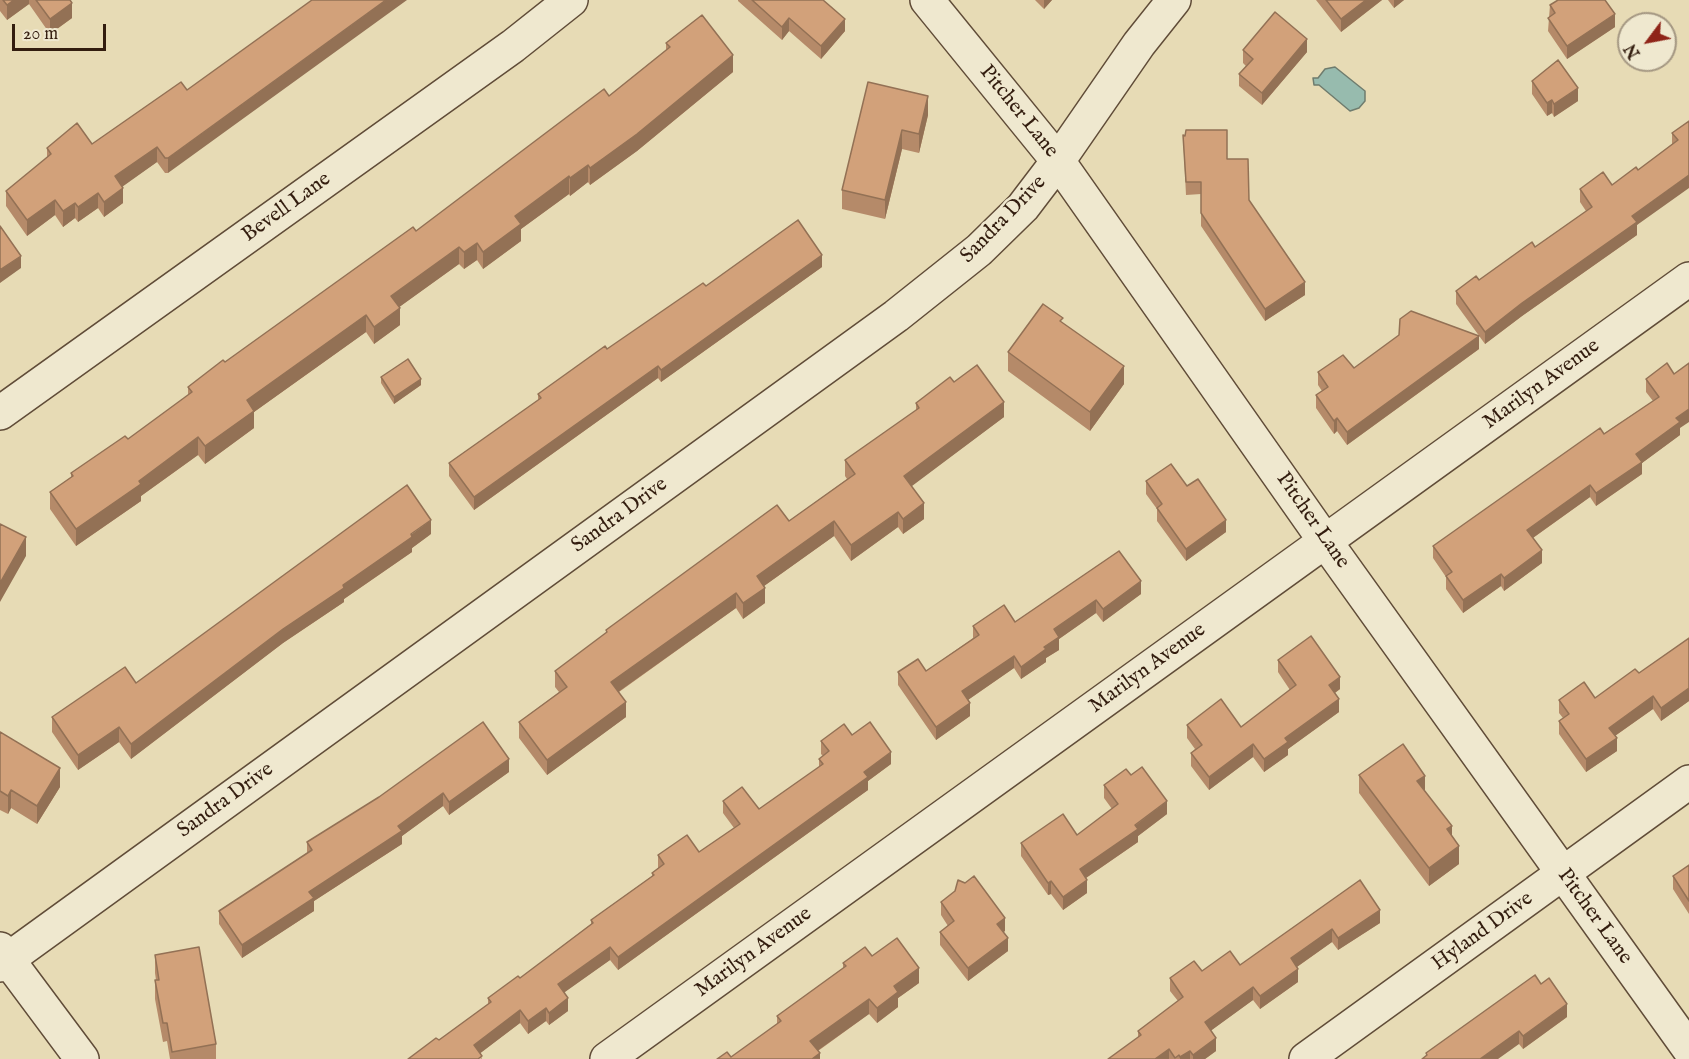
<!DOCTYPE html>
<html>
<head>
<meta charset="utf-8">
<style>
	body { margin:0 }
	#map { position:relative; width:1689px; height:1059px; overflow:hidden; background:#e7dbb5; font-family:"IM FELL English",serif }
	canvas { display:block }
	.north { position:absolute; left:1617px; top:12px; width:60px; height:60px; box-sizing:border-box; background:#efe8cf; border:2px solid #a49782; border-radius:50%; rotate:238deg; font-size:16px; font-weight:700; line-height:24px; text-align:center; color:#331d0f }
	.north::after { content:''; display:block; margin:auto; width:21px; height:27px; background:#8f2418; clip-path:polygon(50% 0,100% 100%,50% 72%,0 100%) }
	.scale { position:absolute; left:12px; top:24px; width:94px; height:27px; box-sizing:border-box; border:3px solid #331d0f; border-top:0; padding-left:8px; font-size:18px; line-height:21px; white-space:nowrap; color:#331d0f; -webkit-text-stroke:4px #efe8cf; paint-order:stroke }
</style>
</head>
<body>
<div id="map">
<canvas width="1689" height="1059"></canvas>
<div class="north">N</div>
<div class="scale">20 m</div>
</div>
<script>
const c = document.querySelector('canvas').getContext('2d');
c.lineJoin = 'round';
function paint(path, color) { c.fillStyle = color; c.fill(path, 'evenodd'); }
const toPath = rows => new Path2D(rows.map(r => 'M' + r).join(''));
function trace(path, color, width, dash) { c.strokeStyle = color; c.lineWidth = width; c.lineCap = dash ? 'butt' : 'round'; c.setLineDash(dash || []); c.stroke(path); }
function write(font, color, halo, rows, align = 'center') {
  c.font = font + ' "IM FELL English",serif'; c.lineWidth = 5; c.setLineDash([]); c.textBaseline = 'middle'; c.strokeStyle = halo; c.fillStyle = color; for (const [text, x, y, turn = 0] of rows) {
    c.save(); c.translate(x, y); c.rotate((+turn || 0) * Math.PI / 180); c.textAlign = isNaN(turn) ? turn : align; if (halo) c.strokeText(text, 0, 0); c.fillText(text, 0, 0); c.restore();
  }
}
const water = toPath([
	[1335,67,1365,91,1365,101,1359,108,1350,111,1319,85,1314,85,1313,78,1318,78,1325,69,1335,67]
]);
const minor = toPath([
	[927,0,1058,161,1325,541,1689,1049],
	[0,413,513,46,571,0],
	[0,949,82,1059],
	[0,965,896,316,979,250,1023,207,1058,161,1139,44,1174,0],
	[607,1059,1689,279],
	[1306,1059,1689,782]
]);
const wall = toPath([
	[0,0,70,0,72,18,50,34,29,4,7,20,0,11],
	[738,0,823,0,845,31,821,59,789,31,782,40,738,1],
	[1035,0,1052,0,1044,9],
	[1316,0,1382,0,1341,32],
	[1388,0,1404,0,1394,8],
	[1550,5,1615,27,1567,59,1548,31],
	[666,43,733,72,637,151,590,185,588,182,570,196,569,194,521,229,521,241,483,269,477,260,464,269,459,264,399,307,400,325,374,344,366,332,254,412,254,428,205,464,198,455,141,496,141,501,76,546,50,509,50,492,71,477,71,473,128,439,188,396,188,387,225,362,416,231,609,96,666,50],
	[1243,50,1307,52,1262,105,1239,86,1239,74,1246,66,1243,63],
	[1532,81,1578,101,1554,117,1552,113,1547,116,1532,94],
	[181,82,168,173,165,173,157,162,122,186,123,203,104,217,98,208,78,222,75,218,63,227,55,215,27,236,6,206,6,191,47,158,47,148,92,144],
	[928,96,928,115,919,153,902,149,885,219,842,209,842,190],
	[1689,121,1637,225,1637,235,1522,316,1485,344,1456,304,1456,291,1479,280,1535,247,1586,211,1580,202,1580,189,1612,185,1638,170,1672,144,1672,133],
	[1183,135,1227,159,1249,200,1305,295,1265,321,1201,226,1201,194,1186,195],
	[822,267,661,382,658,378,474,510,449,476,449,463,538,400,538,394,706,286],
	[1479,349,1347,445,1337,431,1334,434,1316,408,1316,395,1322,391,1318,385,1318,372,1354,368],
	[1008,352,1124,384,1090,431,1008,371],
	[1667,363,1680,428,1680,435,1642,463,1642,474,1596,506,1590,497,1533,538,1542,563,1504,591,1501,586,1463,613,1446,589,1446,577,1433,558,1433,546,1653,401,1646,392,1646,379],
	[381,377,421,385,394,404,381,383],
	[954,382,1004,417,911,486,924,519,903,534,898,527,851,561,834,536,764,586,765,603,743,619,736,608,619,692,626,717,547,775,519,738,519,722,559,692,555,687,555,671,606,634,606,630,789,521,847,479,845,476,845,460,916,411,916,403],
	[1146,481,1187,486,1226,532,1186,561,1157,521,1157,509,1146,494],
	[431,534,412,548,412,552,344,599,344,602,283,643,131,759,119,742,78,770,52,732,52,717,136,683],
	[1119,551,1141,594,1103,622,1096,613,1059,639,1059,650,1046,658,1046,662,1021,679,1014,668,968,700,970,716,936,740,898,685,898,672,926,671,973,638,973,626,1015,622],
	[1689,638,1689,701,1661,721,1653,709,1615,736,1617,751,1586,772,1559,734,1559,721,1563,718,1559,713,1559,700,1595,698,1639,673],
	[1278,660,1340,689,1335,693,1339,712,1288,749,1288,755,1264,772,1253,757,1209,790,1191,766,1191,753,1195,749,1187,738,1187,725,1241,727,1290,690,1278,672],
	[0,732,60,787,37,824,11,808,8,814,0,810],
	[852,735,891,764,868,781,868,790,618,970,610,960,564,992,568,1011,549,1025,546,1021,528,1034,520,1023,480,1053,482,1059,439,1040,488,1004,488,998,520,978,591,924,591,920,652,876,652,873,658,868,658,855,699,852,734,828,723,813,723,801,759,809,819,767,819,759,823,756,821,754,821,741],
	[509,772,449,815,443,806,402,836,402,844,314,901,314,911,242,958,219,924,219,911,307,853,307,842,379,797],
	[1359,775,1425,791,1452,836,1459,864,1429,886,1359,793],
	[1104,785,1167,814,1138,836,1138,842,1086,878,1087,893,1063,910,1051,894,1048,895,1021,856,1021,843,1077,835,1112,809,1104,798],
	[1689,865,1689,914,1673,889,1673,876],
	[1360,880,1380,923,1338,950,1332,942,1297,967,1298,982,1260,1009,1253,1000,1210,1031,1216,1051,1205,1059,1108,1059,1138,1038,1138,1031,1178,1001,1170,991,1170,978,1240,965],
	[941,902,1005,931,1003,932,1008,951,968,981,940,945,940,932,948,926,941,915],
	[155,955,216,1044,216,1059,170,1059,167,1041,163,1042,155,999,155,980,156,980,155,973],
	[872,956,919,983,898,998,898,1007,877,1023,869,1014,818,1051,820,1059,731,1057,777,1024,777,1016,843,968,843,963],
	[1567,1017,1523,1049,1519,1044,1426,1056,1426,1053]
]);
const shadedWall = toPath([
	[14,0,29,0,29,4,7,20,7,5],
	[386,0,407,0,168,173,168,158],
	[1044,0,1052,0,1044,9],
	[1366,0,1382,0,1341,32,1341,19],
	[1394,0,1404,0,1394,8],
	[72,3,72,18,50,34,50,19],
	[1615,14,1615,27,1567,59,1567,46],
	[789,18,789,31,782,40,782,27],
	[845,19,845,31,821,59,821,46],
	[1307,39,1307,52,1262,105,1262,93],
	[733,55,733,72,637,151,590,185,590,168],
	[1578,88,1578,101,1554,117,1554,104],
	[928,96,928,115,919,153,919,134],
	[1552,100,1552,113,1547,116,1547,103],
	[902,130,902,149,885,219,885,200],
	[157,147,157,162,115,192,115,176],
	[588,165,588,182,570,196,570,178],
	[1689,175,1689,188,1637,225,1637,235,1522,316,1485,344,1485,332,1632,216],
	[569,176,569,194,521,229,521,241,483,269,483,252,515,216],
	[123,188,123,203,104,217,104,202],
	[98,193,98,208,78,222,78,207],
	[55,200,55,215,27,236,27,220],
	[75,203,75,218,63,227,63,211],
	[477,243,477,260,464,269,464,252],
	[459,247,459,264,391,313,391,296],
	[822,255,822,267,661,382,661,370],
	[21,256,21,268,0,283,0,270],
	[1305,282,1305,295,1265,321,1265,309],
	[400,308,400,325,374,344,374,327],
	[366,315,366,332,254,412,254,428,205,464,205,446,247,400],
	[1479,336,1479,349,1347,445,1347,432],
	[658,366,658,378,474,510,474,497],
	[1124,366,1124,384,1090,431,1090,412],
	[421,379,421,385,394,404,394,397],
	[1004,402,1004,417,904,492,904,476],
	[1689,409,1689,422,1680,428,1680,435,1642,463,1642,474,1596,506,1596,493,1636,454,1676,418],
	[1337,418,1337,431,1334,434,1334,421],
	[198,437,198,455,141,496,141,501,76,546,76,529,139,481],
	[1590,485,1590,497,1527,542,1527,530],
	[924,503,924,519,903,534,903,519],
	[898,512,898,527,851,561,851,545],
	[431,520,431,534,412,548,412,552,344,599,344,602,283,643,131,759,131,744,283,629],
	[1226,520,1226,532,1186,561,1186,549],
	[834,521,834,536,757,591,757,576],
	[26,537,26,556,0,602,0,583],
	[1542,550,1542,563,1504,591,1504,578],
	[1501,574,1501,586,1463,613,1463,600],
	[1141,581,1141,594,1103,622,1103,609],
	[765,588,765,603,743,619,743,603],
	[736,593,736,608,611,697,611,682],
	[1096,600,1096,613,1059,639,1059,650,1046,658,1046,662,1021,679,1021,667,1044,647,1054,629],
	[1014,656,1014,668,962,704,962,691],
	[1340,677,1340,689,1329,697,1329,685],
	[1689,688,1689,701,1661,721,1661,708],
	[1653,696,1653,709,1609,740,1609,728],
	[1339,699,1339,712,1288,749,1288,755,1264,772,1264,759,1285,738],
	[626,702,626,717,547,775,547,760],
	[970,703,970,716,936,740,936,727],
	[119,727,119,742,78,770,78,755],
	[1617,738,1617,751,1586,772,1586,759],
	[1253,744,1253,757,1209,790,1209,777],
	[891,752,891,764,868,781,868,790,618,970,618,957],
	[509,759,509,772,449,815,449,802],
	[60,768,60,787,37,824,37,806],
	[1425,776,1425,794,1417,781],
	[11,790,11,808,8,814,8,796],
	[443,793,443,806,402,836,402,844,314,901,314,911,242,958,242,945,309,892,398,826],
	[1167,801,1167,814,1138,836,1138,842,1080,882,1080,869],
	[1452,826,1452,844,1447,829],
	[1459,846,1459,864,1429,886,1429,868],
	[1087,880,1087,893,1063,910,1063,897],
	[1051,881,1051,894,1048,895,1048,883],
	[1380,910,1380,923,1338,950,1338,938],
	[1005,918,1005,931,997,937,997,924],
	[1332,929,1332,942,1291,971,1291,958],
	[1008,938,1008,951,968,981,968,968],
	[610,947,610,960,558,997,558,984],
	[919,968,919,983,898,998,898,1007,877,1023,877,1008,894,986],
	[1298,969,1298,982,1260,1009,1260,996],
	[1253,987,1253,1000,1205,1035,1205,1022],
	[568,998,568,1011,549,1025,549,1013],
	[869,999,869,1014,810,1056,810,1041],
	[1567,1004,1567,1017,1523,1049,1523,1036],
	[546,1008,546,1021,528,1034,528,1021],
	[520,1010,520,1023,474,1058,474,1045],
	[1519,1031,1519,1044,1498,1059,1480,1059],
	[1216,1038,1216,1051,1205,1059,1193,1059,1193,1055],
	[1169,1049,1169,1059,1155,1059],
	[1190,1051,1190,1059,1180,1059,1180,1057],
	[820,1053,820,1059,812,1059]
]);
const building = toPath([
	[3,0,14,0,7,5,3,0],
	[36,0,70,0,72,3,50,19,36,0],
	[312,0,386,0,168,158,165,158,157,147,115,176,123,188,104,202,98,193,78,207,75,203,63,211,55,200,27,220,6,191,51,154,47,148,77,123,92,144,181,82,187,90,312,0],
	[752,0,823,0,845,19,821,46,789,18,782,27,752,0],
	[1326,0,1366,0,1341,19,1326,0],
	[1558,0,1605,0,1615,14,1567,46,1548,18,1555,13,1550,5,1558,0],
	[1275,12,1307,39,1262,93,1239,74,1253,59,1243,50,1275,12],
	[702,15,733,55,637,134,590,168,588,165,570,178,569,176,515,216,521,224,483,252,477,243,464,252,459,247,391,296,400,308,374,327,366,315,247,400,254,411,205,446,198,437,139,481,141,484,76,529,50,492,73,476,71,473,125,436,128,439,192,392,188,387,223,360,225,362,413,227,416,231,604,89,609,96,670,47,666,43,702,15],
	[1558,60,1578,88,1554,104,1552,100,1547,103,1532,81,1558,60],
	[868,82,928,96,919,134,902,130,885,200,842,190,868,82],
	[1689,121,1689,175,1632,216,1637,222,1522,303,1485,332,1456,291,1476,276,1479,280,1532,242,1535,247,1592,207,1580,189,1603,172,1612,185,1636,167,1638,170,1678,140,1672,133,1689,121],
	[1186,130,1227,130,1227,159,1248,159,1249,200,1305,282,1265,309,1201,213,1201,182,1186,182,1183,135,1185,136,1186,130],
	[798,220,822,255,661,370,658,366,474,497,449,463,541,398,538,394,605,346,607,349,703,283,706,286,798,220],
	[0,226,21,256,0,270,0,226],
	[1043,304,1063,318,1060,321,1124,366,1090,412,1008,352,1043,304],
	[1411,311,1479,336,1347,432,1337,418,1334,421,1316,395,1328,387,1318,372,1343,355,1354,368,1399,335,1400,319,1411,311],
	[408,359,421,379,394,397,381,377,408,359],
	[1667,363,1674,374,1689,363,1689,409,1676,418,1680,422,1636,454,1642,462,1596,493,1590,485,1527,530,1542,550,1504,578,1501,574,1463,600,1446,576,1452,572,1433,546,1600,428,1604,434,1659,397,1646,379,1667,363],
	[977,365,1004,402,904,476,924,503,903,519,898,512,851,545,834,521,757,576,765,588,743,603,736,593,611,682,626,702,547,760,519,722,567,687,555,671,607,632,606,630,777,505,789,521,855,474,845,460,919,408,916,403,950,377,954,382,977,365],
	[1171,464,1187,486,1198,479,1226,520,1186,549,1157,508,1162,504,1146,481,1171,464],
	[407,485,431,520,411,534,412,537,343,585,344,588,283,629,131,744,119,727,78,755,52,717,125,667,136,683,407,485],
	[0,524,26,537,0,583,0,524],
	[1119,551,1141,581,1103,609,1096,600,1054,629,1059,637,1044,647,1046,649,1021,667,1014,656,962,691,970,703,936,727,898,672,918,659,926,671,979,635,973,626,1004,605,1015,622,1119,551],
	[1311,636,1340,677,1329,685,1339,699,1285,738,1288,742,1264,759,1253,744,1209,777,1191,753,1202,745,1187,725,1221,699,1241,727,1296,685,1278,660,1311,636],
	[1689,638,1689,688,1661,708,1653,696,1609,728,1617,738,1586,759,1559,721,1569,714,1559,700,1584,682,1595,698,1635,669,1639,673,1689,638],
	[483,722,509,759,449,802,443,793,398,826,402,831,309,892,314,898,242,945,219,911,312,850,307,842,379,797,483,722],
	[870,722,891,752,864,772,868,777,618,957,610,947,558,984,568,998,549,1013,546,1008,528,1021,520,1010,474,1045,482,1056,478,1059,408,1059,436,1038,439,1040,491,1002,488,998,518,976,520,978,593,923,591,920,654,875,652,873,664,864,658,855,687,835,699,852,740,824,723,801,742,787,759,809,823,764,819,759,829,751,821,741,844,724,852,735,870,722],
	[0,732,60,768,37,806,11,790,8,796,0,791,0,732],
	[1403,744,1425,776,1417,781,1452,826,1447,829,1459,846,1429,868,1359,775,1403,744],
	[1142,767,1167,801,1135,825,1138,829,1080,869,1087,880,1063,897,1051,881,1048,883,1021,843,1063,814,1077,835,1118,804,1104,785,1126,769,1131,775,1142,767],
	[1689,865,1689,901,1673,876,1689,865],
	[974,876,1005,918,997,924,1008,938,968,968,940,932,954,921,941,902,955,891,958,880,965,883,974,876],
	[1360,880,1380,910,1338,938,1332,929,1291,958,1298,969,1260,996,1253,987,1205,1022,1216,1038,1193,1055,1190,1051,1180,1057,1179,1055,1175,1058,1169,1049,1155,1059,1108,1059,1141,1035,1138,1031,1183,997,1170,978,1194,961,1202,971,1230,951,1240,965,1360,880],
	[897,938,919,968,894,986,898,992,877,1008,869,999,810,1041,820,1053,812,1059,717,1059,727,1052,731,1057,781,1021,777,1016,846,966,843,963,865,947,872,956,897,938],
	[199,947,216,1044,172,1052,167,1023,163,1023,155,980,159,980,155,955,199,947],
	[1535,975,1541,984,1549,978,1567,1004,1523,1036,1519,1031,1480,1059,1422,1059,1427,1055,1426,1053,1535,975]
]);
const streetNames = [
	["Pitcher Lane",1018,112,51],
	["Bevell Lane",287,208,-36],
	["Sandra Drive",1004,220,-46],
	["Marilyn Avenue",1542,385,-36],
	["Sandra Drive",620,516,-36],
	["Pitcher Lane",1312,521,55],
	["Marilyn Avenue",1148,669,-36],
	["Sandra Drive",226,801,-36],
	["Pitcher Lane",1594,917,54],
	["Hyland Drive",1483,932,-36],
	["Marilyn Avenue",754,953,-36]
];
paint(water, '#97bbae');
trace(water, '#6f7c6e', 1.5);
trace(minor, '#604c38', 36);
trace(minor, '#efe8cf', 33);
paint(wall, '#b58a69');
paint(shadedWall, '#937155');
paint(building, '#d2a17a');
trace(building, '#937155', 1.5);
write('21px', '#331d0f', '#efe8cf', streetNames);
</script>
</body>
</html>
